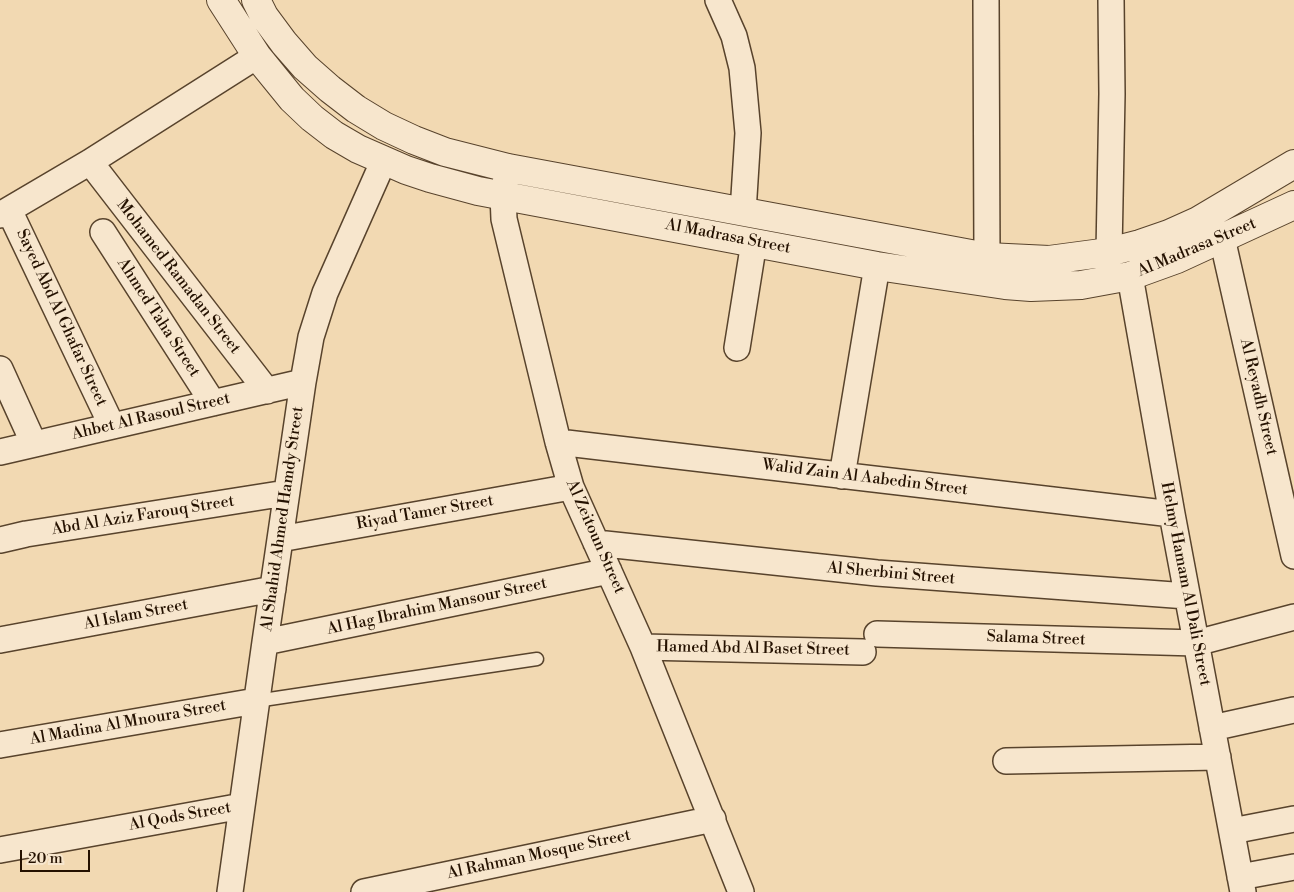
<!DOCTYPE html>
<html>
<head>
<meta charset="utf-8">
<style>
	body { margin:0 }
	#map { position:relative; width:1294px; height:892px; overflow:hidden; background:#f2d9b2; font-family:"Libre Bodoni",serif }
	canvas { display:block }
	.scale { position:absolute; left:20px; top:850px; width:70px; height:22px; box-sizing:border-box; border:2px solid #241100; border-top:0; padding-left:6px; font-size:15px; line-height:18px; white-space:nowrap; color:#241100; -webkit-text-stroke:4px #f7e6cd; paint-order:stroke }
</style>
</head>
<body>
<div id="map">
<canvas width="1294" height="892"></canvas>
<div class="scale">20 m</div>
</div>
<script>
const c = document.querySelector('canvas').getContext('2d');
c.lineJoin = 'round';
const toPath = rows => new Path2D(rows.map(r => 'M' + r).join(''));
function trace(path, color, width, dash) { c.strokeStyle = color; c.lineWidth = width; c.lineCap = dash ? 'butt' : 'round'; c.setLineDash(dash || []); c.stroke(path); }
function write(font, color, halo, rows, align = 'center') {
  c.font = font + ' "Libre Bodoni",serif'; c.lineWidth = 4; c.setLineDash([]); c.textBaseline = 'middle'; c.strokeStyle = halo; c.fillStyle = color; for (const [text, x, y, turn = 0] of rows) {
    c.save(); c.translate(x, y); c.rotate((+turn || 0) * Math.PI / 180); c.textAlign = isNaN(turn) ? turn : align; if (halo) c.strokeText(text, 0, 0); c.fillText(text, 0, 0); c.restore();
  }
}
const service = toPath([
	[256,701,537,659]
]);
const minor = toPath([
	[718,0,734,36,742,68,748,133,743,212],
	[986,0,987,257],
	[90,162,267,391],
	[506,178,503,195,504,219,558,442,571,487,643,647,741,892],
	[9,210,112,426],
	[0,215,90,162,257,56],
	[103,232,213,403],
	[1222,238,1294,556],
	[1109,252,1112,94,1111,0],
	[1130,276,1172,514,1243,892],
	[737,348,754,242],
	[0,369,34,444],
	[558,442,1172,514],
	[0,452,303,382],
	[842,476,877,266],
	[280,539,571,487],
	[0,540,26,534,286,493],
	[596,543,877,573,1187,596],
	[877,634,1196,643,1294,617],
	[0,640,273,589],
	[265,642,609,571],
	[643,647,863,652],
	[1212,728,1294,710],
	[0,745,256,701],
	[1006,761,1218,757],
	[1232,831,1294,819],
	[0,850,242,806],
	[1240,877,1294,867],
	[230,892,265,642,303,382,311,337,325,293,384,160],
	[364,892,713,819]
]);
const tertiary = toPath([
	[221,0,257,56,292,99,312,118,334,135,358,149,406,170,430,178,478,191,877,266,1005,285,1031,287,1081,285,1130,276,1177,259,1294,205],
	[256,0,264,16,284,43,305,67,330,89,356,109,384,126,414,140,445,152,508,168,987,257,1049,260,1109,252,1140,244,1169,234,1198,221,1294,164]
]);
const streetNames = [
	["Al Madrasa Street",728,237,11],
	["Al Madrasa Street",1197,248,-23],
	["Mohamed Ramadan Street",178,277,52],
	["Sayed Abd Al Ghafar Street",61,318,65],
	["Ahmed Taha Street",158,318,57],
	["Al Reyadh Street",1258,397,77],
	["Ahbet Al Rasoul Street",151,417,-13],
	["Walid Zain Al Aabedin Street",865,478,7],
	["Riyad Tamer Street",425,513,-10],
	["Abd Al Aziz Farouq Street",143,516,-9],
	["Al Shahid Ahmed Hamdy Street",283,519,-82],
	["Al Zeitoun Street",595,537,66],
	["Al Sherbini Street",891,574,5],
	["Helmy Hamam Al Dali Street",1185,584,79],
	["Al Hag Ibrahim Mansour Street",437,607,-12],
	["Al Islam Street",136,615,-11],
	["Salama Street",1036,639,2],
	["Hamed Abd Al Baset Street",753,649,1],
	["Al Madina Al Mnoura Street",128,723,-10],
	["Al Qods Street",180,817,-10],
	["Al Rahman Mosque Street",539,855,-12]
];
trace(service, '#58432c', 15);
trace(minor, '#58432c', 28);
trace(tertiary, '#58432c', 30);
trace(service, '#f7e6cd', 12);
trace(minor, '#f7e6cd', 25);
trace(tertiary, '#f7e6cd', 28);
write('16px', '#241100', '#f7e6cd', streetNames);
</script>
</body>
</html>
